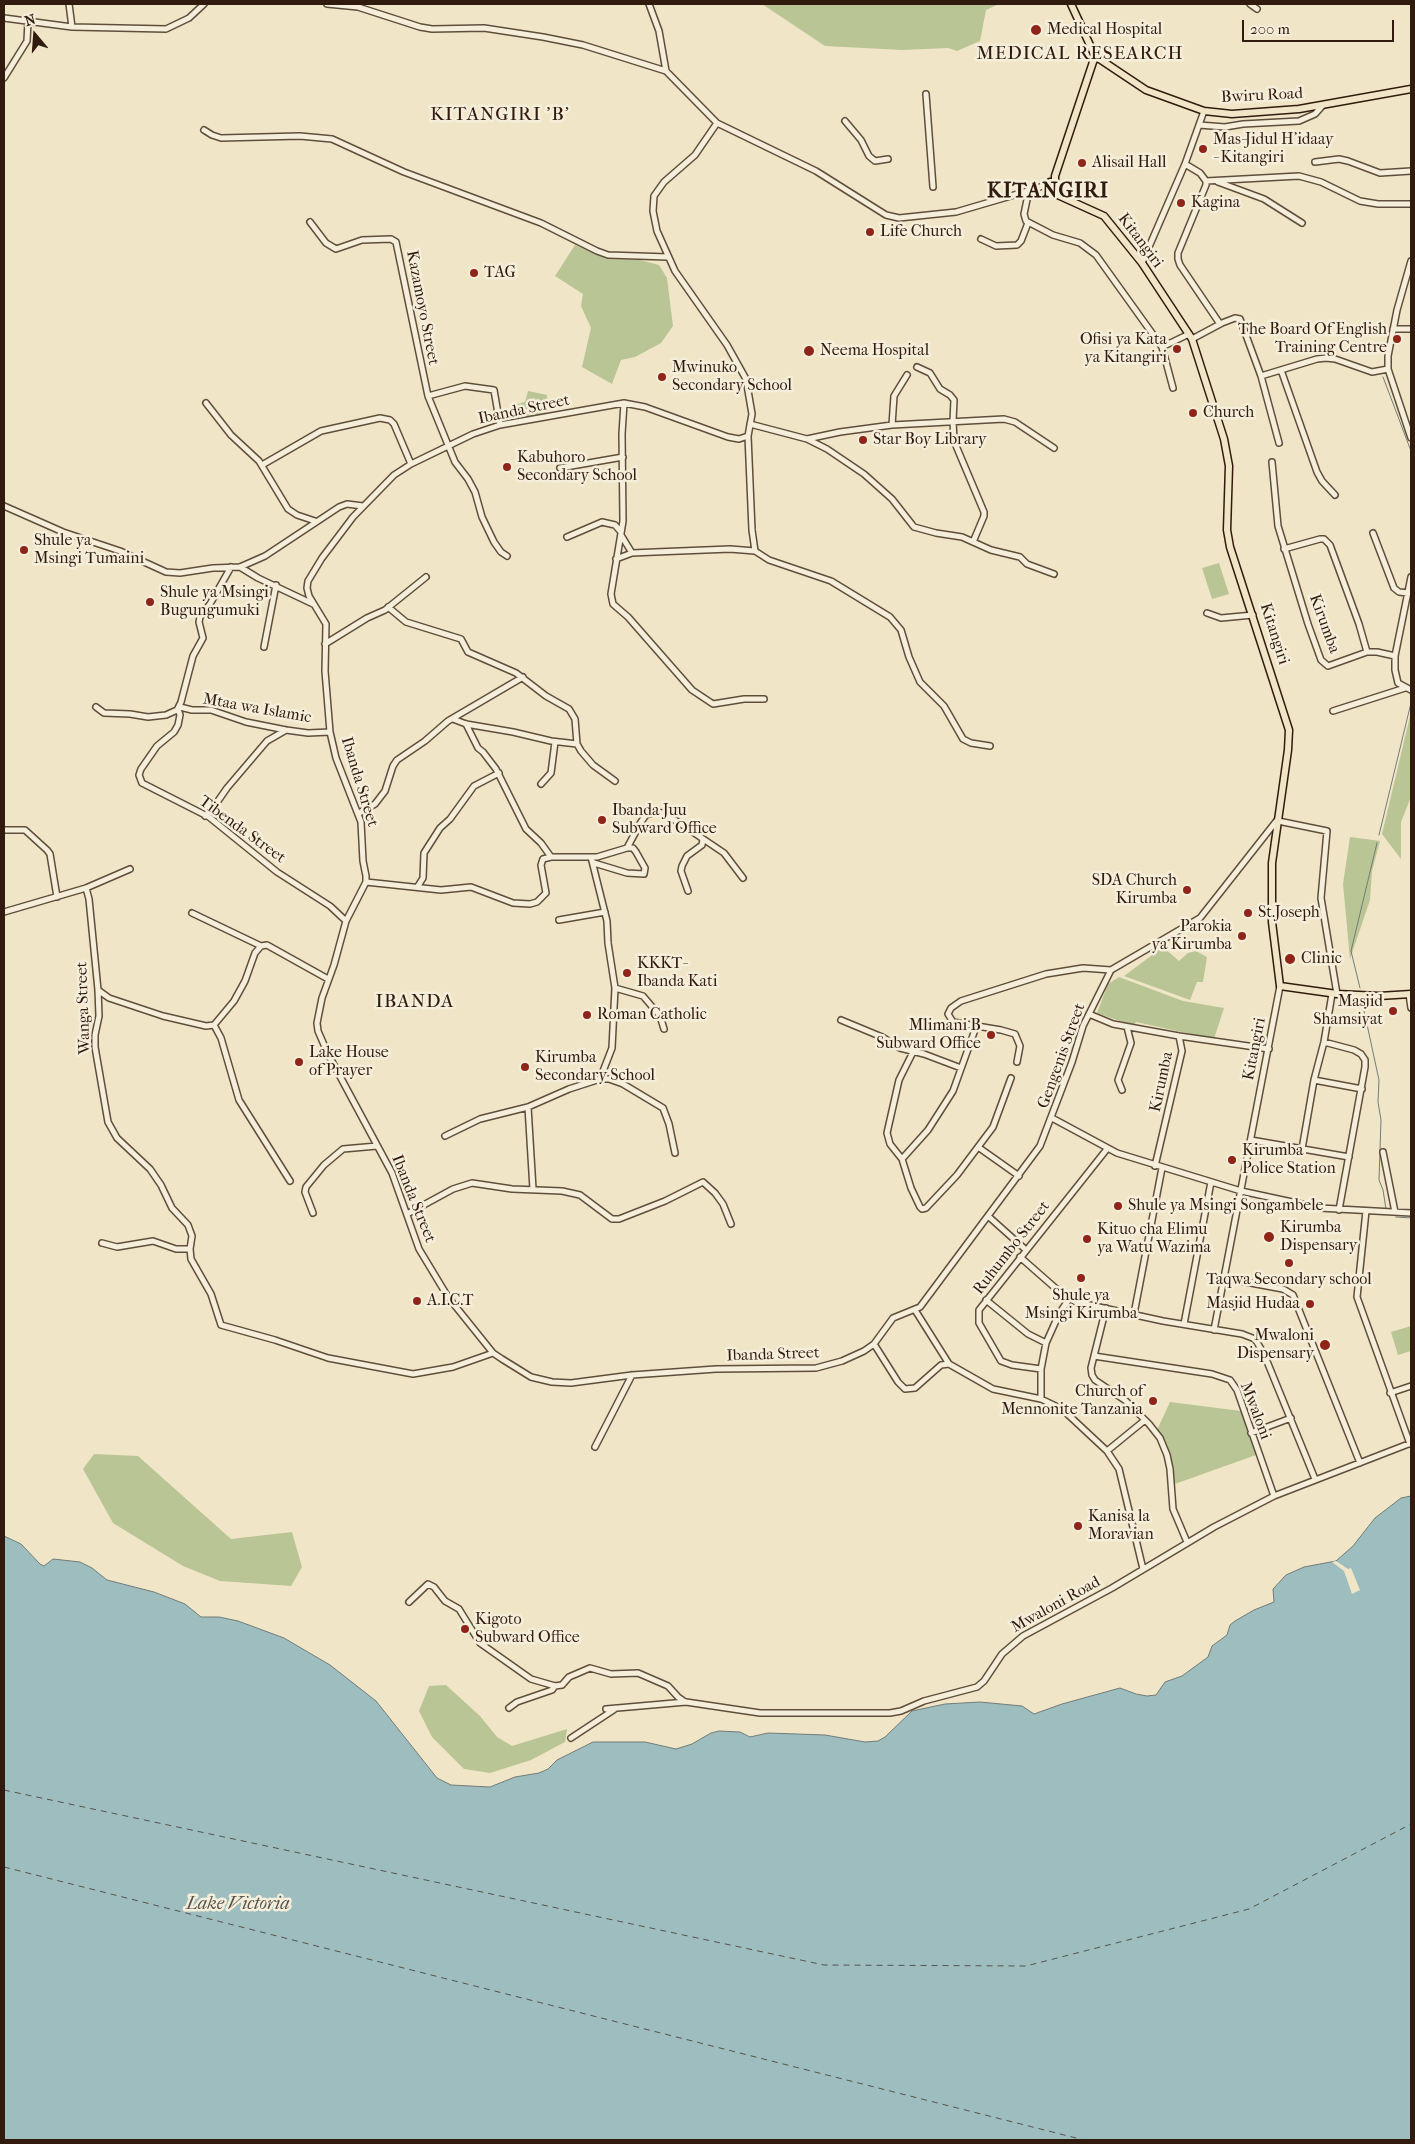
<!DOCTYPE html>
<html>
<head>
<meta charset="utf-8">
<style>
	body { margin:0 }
	#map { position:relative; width:1415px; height:2144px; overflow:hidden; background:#f0e5c6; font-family:"IM FELL French Canon",serif }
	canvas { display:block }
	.frame { position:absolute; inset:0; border:5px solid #301b0e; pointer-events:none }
	.north { position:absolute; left:10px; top:10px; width:50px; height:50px; -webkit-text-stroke:4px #f5eeda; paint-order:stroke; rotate:342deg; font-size:14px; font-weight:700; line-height:20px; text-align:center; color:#301b0e }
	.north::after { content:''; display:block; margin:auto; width:18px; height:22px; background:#301b0e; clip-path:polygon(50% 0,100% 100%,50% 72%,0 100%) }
	.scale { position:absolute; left:1242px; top:20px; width:152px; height:22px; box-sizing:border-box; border:2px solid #301b0e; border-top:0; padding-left:6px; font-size:15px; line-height:18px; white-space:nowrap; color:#301b0e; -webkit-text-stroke:4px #f5eeda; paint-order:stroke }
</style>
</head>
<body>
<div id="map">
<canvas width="1415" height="2144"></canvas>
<div class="frame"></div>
<div class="north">N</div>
<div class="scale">200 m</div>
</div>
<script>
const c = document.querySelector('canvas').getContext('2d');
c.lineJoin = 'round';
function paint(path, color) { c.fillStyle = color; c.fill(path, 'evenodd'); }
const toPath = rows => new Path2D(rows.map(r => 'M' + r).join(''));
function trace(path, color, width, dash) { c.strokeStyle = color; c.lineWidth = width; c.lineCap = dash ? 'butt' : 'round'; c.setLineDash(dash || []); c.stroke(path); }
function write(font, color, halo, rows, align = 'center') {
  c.font = font + ' "IM FELL French Canon",serif'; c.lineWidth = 5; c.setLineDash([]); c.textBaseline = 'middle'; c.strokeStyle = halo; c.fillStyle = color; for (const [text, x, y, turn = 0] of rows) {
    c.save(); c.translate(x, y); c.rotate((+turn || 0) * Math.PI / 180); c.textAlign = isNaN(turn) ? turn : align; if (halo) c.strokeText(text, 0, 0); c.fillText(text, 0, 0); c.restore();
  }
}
const green = toPath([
	[762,4,999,4,986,10,980,41,957,51,948,48,902,50,825,46],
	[575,245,607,259,640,260,659,265,667,278,673,326,661,343,635,357,621,360,612,384,582,367,591,328,581,306,583,294,555,276],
	[528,391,547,395,546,414,529,418,515,415,517,404,525,402],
	[1219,563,1229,594,1212,599,1202,568],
	[1411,712,1411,797,1401,822,1401,859,1382,834],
	[1350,837,1380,841,1372,871,1370,900,1350,959,1343,884],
	[1163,947,1179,961,1188,953,1196,951,1207,957,1203,982,1197,982,1190,1000,1124,976],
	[1119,977,1183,1001,1224,1008,1214,1039,1136,1022,1134,1026,1097,1013,1108,984],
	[1411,1326,1411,1351,1398,1355,1391,1332],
	[1170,1402,1241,1411,1256,1455,1172,1485,1172,1468,1168,1448,1157,1430],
	[94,1454,138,1456,231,1539,292,1532,302,1567,291,1586,220,1581,183,1566,113,1523,83,1469],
	[446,1685,480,1716,497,1737,512,1746,567,1729,565,1742,531,1760,490,1773,464,1769,432,1737,419,1711,429,1686]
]);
const water = toPath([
	[1411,1496,1411,2140,4,2140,4,1536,21,1544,40,1564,44,1566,53,1559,80,1562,92,1568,107,1580,154,1592,185,1604,201,1617,219,1617,238,1621,284,1638,330,1665,376,1701,437,1778,451,1785,490,1787,515,1777,539,1773,548,1769,557,1760,593,1742,645,1742,676,1749,692,1744,711,1733,719,1731,740,1732,750,1737,768,1733,825,1735,865,1742,878,1741,885,1737,912,1711,945,1704,980,1702,1022,1706,1034,1714,1062,1704,1120,1688,1136,1694,1147,1696,1156,1695,1165,1682,1182,1676,1208,1657,1212,1646,1227,1635,1230,1625,1235,1621,1254,1610,1274,1602,1273,1589,1286,1575,1304,1567,1336,1561,1353,1546,1375,1518,1401,1498,1411,1496]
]);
const pier = toPath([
	[1336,1561,1348,1569,1351,1568,1360,1590,1352,1594,1344,1571,1332,1562]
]);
const stream = toPath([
	[1383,377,1411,451],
	[1379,835,1411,703],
	[1360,988,1351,951,1377,843],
	[1363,1006,1379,1080,1378,1102,1381,1120,1379,1180,1383,1190,1386,1209],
	[1396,1217,1411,1218]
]);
const ferry = toPath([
	[4,1790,824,1965,1026,1966,1249,1909,1411,1824],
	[4,1867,1084,2140]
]);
const minor = toPath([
	[69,4,72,27],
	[327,4,358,7,420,27,432,29,484,28,543,37,583,45,666,71,717,123,816,171,886,215,899,218,956,212,1038,188,1046,184],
	[649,4,659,31,666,71],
	[1250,4,1257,9],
	[4,18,72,27,166,29,189,18,204,4],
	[4,78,27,41,28,22],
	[926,94,933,187],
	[845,121,861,140,869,156,875,161,888,159],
	[717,123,695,155,664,182,654,196,653,211,657,231,675,271,727,345,746,379,752,414,748,436,739,439,728,437,645,407,624,403,500,425,473,434,411,464,394,475,353,517,322,558,308,581,307,588,309,596,326,624,325,671,330,732,336,758,361,822,363,861,366,876,366,882,346,921,334,965,322,998,317,1023,318,1031,328,1054,392,1173,419,1249,448,1297,493,1353,502,1359,531,1377,552,1382,571,1383,632,1375,716,1369,816,1368,842,1361,864,1351,874,1344,893,1318,920,1307,1040,1146,1072,1062,1083,1026,1111,970,1200,918,1278,819],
	[1199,125,1225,127,1243,124,1299,121,1315,114,1323,105],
	[204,130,212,135,221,138,300,136,332,139,404,172,541,223,597,251,608,255,668,257],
	[1315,162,1339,159,1348,161,1380,173,1411,171],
	[1185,164,1200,173,1206,181,1299,176,1321,182,1360,201,1378,204,1411,204],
	[1206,181,1206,185,1178,253,1178,259,1180,265,1220,324],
	[1218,182,1264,199,1302,223],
	[1029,190,1024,214,1026,221,1053,235,1080,243,1096,255,1162,347,1173,388],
	[310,222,326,243,336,249,362,240,391,239,396,242,428,396,455,462,468,479,475,492,482,517,494,542,501,552,507,556],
	[981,239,996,246,1017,245,1021,241,1028,223],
	[1411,261,1397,310,1388,356,1388,369,1411,438],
	[1142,263,1185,164,1204,111],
	[1393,329,1411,329],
	[1192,339,1222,323,1235,318,1240,319,1261,376,1279,443],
	[1162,347,1189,334],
	[917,367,930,373,940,389,950,395,954,400,953,421,954,441,984,512,984,516,973,542],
	[1281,370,1317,472,1322,481,1335,495],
	[1261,376,1317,359,1326,358,1335,359,1372,372,1388,369],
	[428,396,465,386,494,390,500,425],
	[206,403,231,435,259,461,288,509,297,515,315,521],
	[624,403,622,434,623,521,611,594,613,604,628,617,692,690,713,704,744,699,764,699],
	[750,424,807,439,827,449,864,474,892,499,914,527,936,533,962,537,991,550,1020,557,1027,564,1054,574],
	[892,425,894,396,907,375],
	[748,436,752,530,755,551,769,560,831,581,890,617,901,630,909,657,920,682,944,706,963,739,971,743,990,746],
	[807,439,840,432,892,425,1004,419,1015,422,1054,448],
	[1272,462,1278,526,1308,624,1321,660,1328,666,1367,652,1377,652,1395,656],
	[262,465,321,431,380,418,390,420,394,424,411,464],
	[560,468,623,457],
	[4,506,63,532,120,551,166,572,180,573,213,568,240,567,265,556,339,507,347,504,363,506],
	[1373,533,1394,588,1399,592,1408,593],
	[621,535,632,553],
	[567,537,602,522,615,525,621,532],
	[1284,549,1320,539,1324,539,1330,545,1359,624,1367,652],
	[616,559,632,553,655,552,730,549,755,551],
	[240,567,258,578,313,604],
	[1411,577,1395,656,1395,670,1398,683,1411,690],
	[388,607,406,622,461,639,468,652,516,673,546,696,569,709,575,719,577,744,581,751,593,765,615,781],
	[1207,613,1221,618,1253,615],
	[325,644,367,618,385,610,426,577],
	[264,647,276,585],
	[96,707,104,713,130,714,148,717,166,715,177,710,181,702,193,656,203,638,199,622,200,617,210,604,231,567],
	[180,707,192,710,211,710,246,722,286,730,308,733,330,732],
	[178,709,180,715,178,725,174,732,157,746,141,769,139,775,142,783,209,817,277,872,330,906,346,921],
	[1333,711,1405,688],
	[453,719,466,724,513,732,551,741,577,744],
	[466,724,478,748,483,752,496,769,526,829,541,843,551,857],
	[541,784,551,773,555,742],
	[359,813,375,804,385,791,393,766,397,760,425,741,448,721,523,677],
	[205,816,211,811,227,788,267,741,286,730],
	[1278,821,1327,831,1321,898,1337,994],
	[4,830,25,830,47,850,50,854,57,897],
	[591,857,607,921,608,943,615,988,612,1048,600,1079],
	[594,863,627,873,644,874,645,868,636,852,633,848,627,848],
	[366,882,441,890,471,887,513,903,530,904,537,902,546,893,541,865,543,859,551,857,597,857,627,848,641,822,646,815,656,812,662,813,678,822,724,853,743,878],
	[418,886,423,878,424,853,440,828,450,819,474,786,499,773],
	[86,888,89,899,98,990,99,1016,95,1035,95,1047,108,1122,117,1138,150,1169,161,1185,172,1208,188,1225,192,1236,190,1249,191,1259,211,1294,221,1325,275,1340,328,1358,413,1374,453,1367,493,1353],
	[688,891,681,871,682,866,687,856,702,845,703,839],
	[4,912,86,888,130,869],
	[192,913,261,946,267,945,328,979],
	[559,920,605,912],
	[615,988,643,996,660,1016,664,1029],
	[98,990,109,998,163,1016,206,1026,214,1025,234,1001,245,981,255,953,261,946],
	[1409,994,1411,1008],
	[1089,1014,1113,1024,1179,1036,1182,1051,1155,1166],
	[841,1020,882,1037,900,1048,924,1054,961,1068],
	[214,1025,221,1038,239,1100,290,1181],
	[1179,1036,1269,1049],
	[1324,1042,1354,1050,1361,1054,1365,1060,1365,1067,1339,1210],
	[913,1052,899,1080,887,1133,890,1144,902,1159,911,1188,920,1207,922,1209,926,1208,957,1175,993,1127,1011,1078],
	[1017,1062,1020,1046,1015,1034,1001,1030,953,1022,948,1014,951,1008,961,1001,1046,974,1083,968,1111,970],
	[1314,1080,1362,1089],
	[1122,1090,1118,1080,1131,1043,1127,1027],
	[528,1107,533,1189],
	[1052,1118,1117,1153,1241,1191,1320,1208,1411,1213],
	[445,1136,480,1119,528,1107,569,1089,600,1079,609,1079,623,1084,663,1108,669,1124,675,1153],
	[1251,1140,1349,1157],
	[978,1147,1019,1176],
	[1302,1149,1314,1080,1324,1042,1332,994],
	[1383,1152,1395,1212],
	[902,1159,928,1130,953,1091,976,1027],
	[1366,1211,1357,1297,1410,1444],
	[313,1213,305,1192,306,1187,324,1165,343,1149,377,1146],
	[407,1214,453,1189,472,1183,512,1189,562,1191,580,1195,612,1219,619,1219,665,1201,703,1182,715,1193,723,1204,731,1224],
	[988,1216,1026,1250],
	[102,1243,117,1247,153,1241,176,1249,190,1249],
	[1020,1257,1061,1293,1076,1302,1163,1321,1242,1334,1255,1339,1264,1354,1315,1479],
	[1224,1278,1283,1289,1293,1295,1360,1463],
	[986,1300,1028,1334,1046,1343],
	[1106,1308,1091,1368,1092,1375,1095,1380,1126,1401,1149,1424,1160,1438,1167,1455,1170,1469,1173,1509,1187,1542],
	[915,1310,949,1364,993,1389,1041,1399,1062,1409,1107,1451,1119,1469,1143,1569],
	[1134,1314,1162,1168],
	[1184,1324,1211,1182],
	[1214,1330,1280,986],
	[874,1344,898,1382,905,1389,915,1388,941,1365,949,1364],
	[1094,1356,1212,1374,1230,1380,1237,1390,1274,1496],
	[1041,1369,1012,1365,1001,1361,979,1323,979,1310,1107,1149],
	[1390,1393,1411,1386],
	[1041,1399,1041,1369,1046,1343,1059,1314,1069,1299],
	[1251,1433,1291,1418],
	[595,1447,632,1375],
	[1107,1451,1145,1420],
	[409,1602,428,1584,434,1587,445,1601,459,1609,480,1643,531,1679,555,1686,562,1685,569,1677,590,1668,611,1674,638,1673,668,1686,678,1697,685,1702],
	[509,1708,517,1702,552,1690,555,1686],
	[606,1709,686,1702,760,1713,890,1713,901,1711,924,1701,977,1687,984,1681,1002,1654,1023,1636,1112,1588,1214,1527,1274,1496,1411,1443],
	[571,1738,615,1709]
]);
const major = toPath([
	[1071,4,1095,56,1146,90,1204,111,1232,114,1299,109,1411,89],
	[1054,190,1047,191,1046,186,1050,182,1055,184],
	[1051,192,1104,216,1142,263,1192,339,1224,439,1229,466,1227,530,1230,547,1289,730,1288,750,1272,863,1272,922,1280,986,1337,994,1379,996,1411,994],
	[1059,195,1055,188,1055,176,1095,56]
]);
const markers = [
	[1036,30,6,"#8f2418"],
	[1203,149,5,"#8f2418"],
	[1082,163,5,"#8f2418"],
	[1181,203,5,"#8f2418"],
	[870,232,5,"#8f2418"],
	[474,273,5,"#8f2418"],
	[1397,339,5,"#8f2418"],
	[1177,349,5,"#8f2418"],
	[809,351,6,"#8f2418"],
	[662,377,5,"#8f2418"],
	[1193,413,5,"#8f2418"],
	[863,440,5,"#8f2418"],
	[507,467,5,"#8f2418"],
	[24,550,5,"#8f2418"],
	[150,602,5,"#8f2418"],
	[602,820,5,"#8f2418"],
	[1187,890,5,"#8f2418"],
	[1248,913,5,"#8f2418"],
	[1242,936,5,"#8f2418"],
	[1290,959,6,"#8f2418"],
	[627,973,5,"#8f2418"],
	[1393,1011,5,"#8f2418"],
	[587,1015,5,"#8f2418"],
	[991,1035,5,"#8f2418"],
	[299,1062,5,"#8f2418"],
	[525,1067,5,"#8f2418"],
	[1232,1160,5,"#8f2418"],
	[1118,1206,5,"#8f2418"],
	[1269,1237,6,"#8f2418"],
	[1087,1239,5,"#8f2418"],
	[1289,1263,5,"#8f2418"],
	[1081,1278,5,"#8f2418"],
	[417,1301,5,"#8f2418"],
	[1310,1304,5,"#8f2418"],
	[1325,1345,6,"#8f2418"],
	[1153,1401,5,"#8f2418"],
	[1078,1526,5,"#8f2418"],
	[465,1629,5,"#8f2418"]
];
const poiNames = [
	["Medical Hospital",1047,30],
	["Mas-Jidul H'idaay",1213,140],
	["- Kitangiri",1213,158],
	["Alisail Hall",1092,163],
	["Kagina",1191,203],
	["Life Church",880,232],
	["TAG",484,273],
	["The Board Of English",1387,330,"right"],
	["Training Centre",1387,348,"right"],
	["Ofisi ya Kata",1167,340,"right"],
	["ya Kitangiri",1167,358,"right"],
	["Neema Hospital",820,351],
	["Mwinuko",672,368],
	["Secondary School",672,386],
	["Church",1203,413],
	["Star Boy Library",873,440],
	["Kabuhoro",517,458],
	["Secondary School",517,476],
	["Shule ya",34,541],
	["Msingi Tumaini",34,559],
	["Shule ya Msingi",160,593],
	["Bugungumuki",160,611],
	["Ibanda Juu",612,811],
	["Subward Office",612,829],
	["SDA Church",1177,881,"right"],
	["Kirumba",1177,899,"right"],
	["St.Joseph",1258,913],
	["Parokia",1232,927,"right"],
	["ya Kirumba",1232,945,"right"],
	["Clinic",1301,959],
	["KKKT-",637,964],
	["Ibanda Kati",637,982],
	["Masjid",1383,1002,"right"],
	["Shamsiyat",1383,1020,"right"],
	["Roman Catholic",597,1015],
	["Mlimani B",981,1026,"right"],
	["Subward Office",981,1044,"right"],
	["Lake House",309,1053],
	["of Prayer",309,1071],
	["Kirumba",535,1058],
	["Secondary School",535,1076],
	["Kirumba",1242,1151],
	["Police Station",1242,1169],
	["Shule ya Msingi Songambele",1128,1206],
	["Kirumba",1280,1228],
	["Dispensary",1280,1246],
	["Kituo cha Elimu",1097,1230],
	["ya Watu Wazima",1097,1248],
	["Taqwa Secondary school",1289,1280,"center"],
	["Shule ya",1081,1296,"center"],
	["Msingi Kirumba",1081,1314,"center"],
	["A.I.C.T",427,1301],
	["Masjid Hudaa",1300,1304,"right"],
	["Mwaloni",1314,1336,"right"],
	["Dispensary",1314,1354,"right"],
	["Church of",1143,1392,"right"],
	["Mennonite Tanzania",1143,1410,"right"],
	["Kanisa la",1088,1517],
	["Moravian",1088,1535],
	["Kigoto",475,1620],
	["Subward Office",475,1638]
];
const streetNames = [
	["Bwiru Road",1262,96,-3],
	["Kitangiri",1140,241,53],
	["Kazamoyo Street",422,308,79],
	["Ibanda Street",524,410,-12],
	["Kirumba",1324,624,70],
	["Kitangiri",1274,634,72],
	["Mtaa wa Islamic",257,709,10],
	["Ibanda Street",359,782,73],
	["Tibenda Street",242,830,36],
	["Wanga Street",84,1008,-92],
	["Kitangiri",1255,1049,-79],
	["Gengenis Street",1062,1056,-70],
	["Kirumba",1162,1082,-78],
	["Ibanda Street",413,1199,68],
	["Ruhumbo Street",1012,1248,-52],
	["Ibanda Street",773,1355,-2],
	["Mwaloni",1255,1411,69],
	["Mwaloni Road",1056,1605,-29]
];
const waterNames = [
	["Lake Victoria",238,1905]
];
const quarterNames = [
	["MEDICAL RESEARCH",1080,54],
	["KITANGIRI 'B'",500,115],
	["IBANDA",415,1002]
];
const districtNames = [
	["KITANGIRI",1048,192]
];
paint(green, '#bac595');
paint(water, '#9dbdbe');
trace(water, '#717c78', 1);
paint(pier, '#f0e5c6');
trace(stream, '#717c78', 1);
trace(ferry, '#56544c', 1, [6, 5]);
trace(minor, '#604e3c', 8);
trace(major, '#301b0e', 9);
trace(minor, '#f5eeda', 5);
trace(major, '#f0e5c6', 6);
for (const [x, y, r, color] of markers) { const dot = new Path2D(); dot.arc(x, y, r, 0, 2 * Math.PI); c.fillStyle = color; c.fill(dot); trace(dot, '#f5eeda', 2); }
write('16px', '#301b0e', '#f5eeda', poiNames, 'left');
write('16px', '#301b0e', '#f5eeda', streetNames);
write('italic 18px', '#56544c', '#f5eeda', waterNames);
c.letterSpacing = '1px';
write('19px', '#301b0e', '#f5eeda', quarterNames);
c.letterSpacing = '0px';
c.letterSpacing = '1px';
write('bold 21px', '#301b0e', '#f5eeda', districtNames);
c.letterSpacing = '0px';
</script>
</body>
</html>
